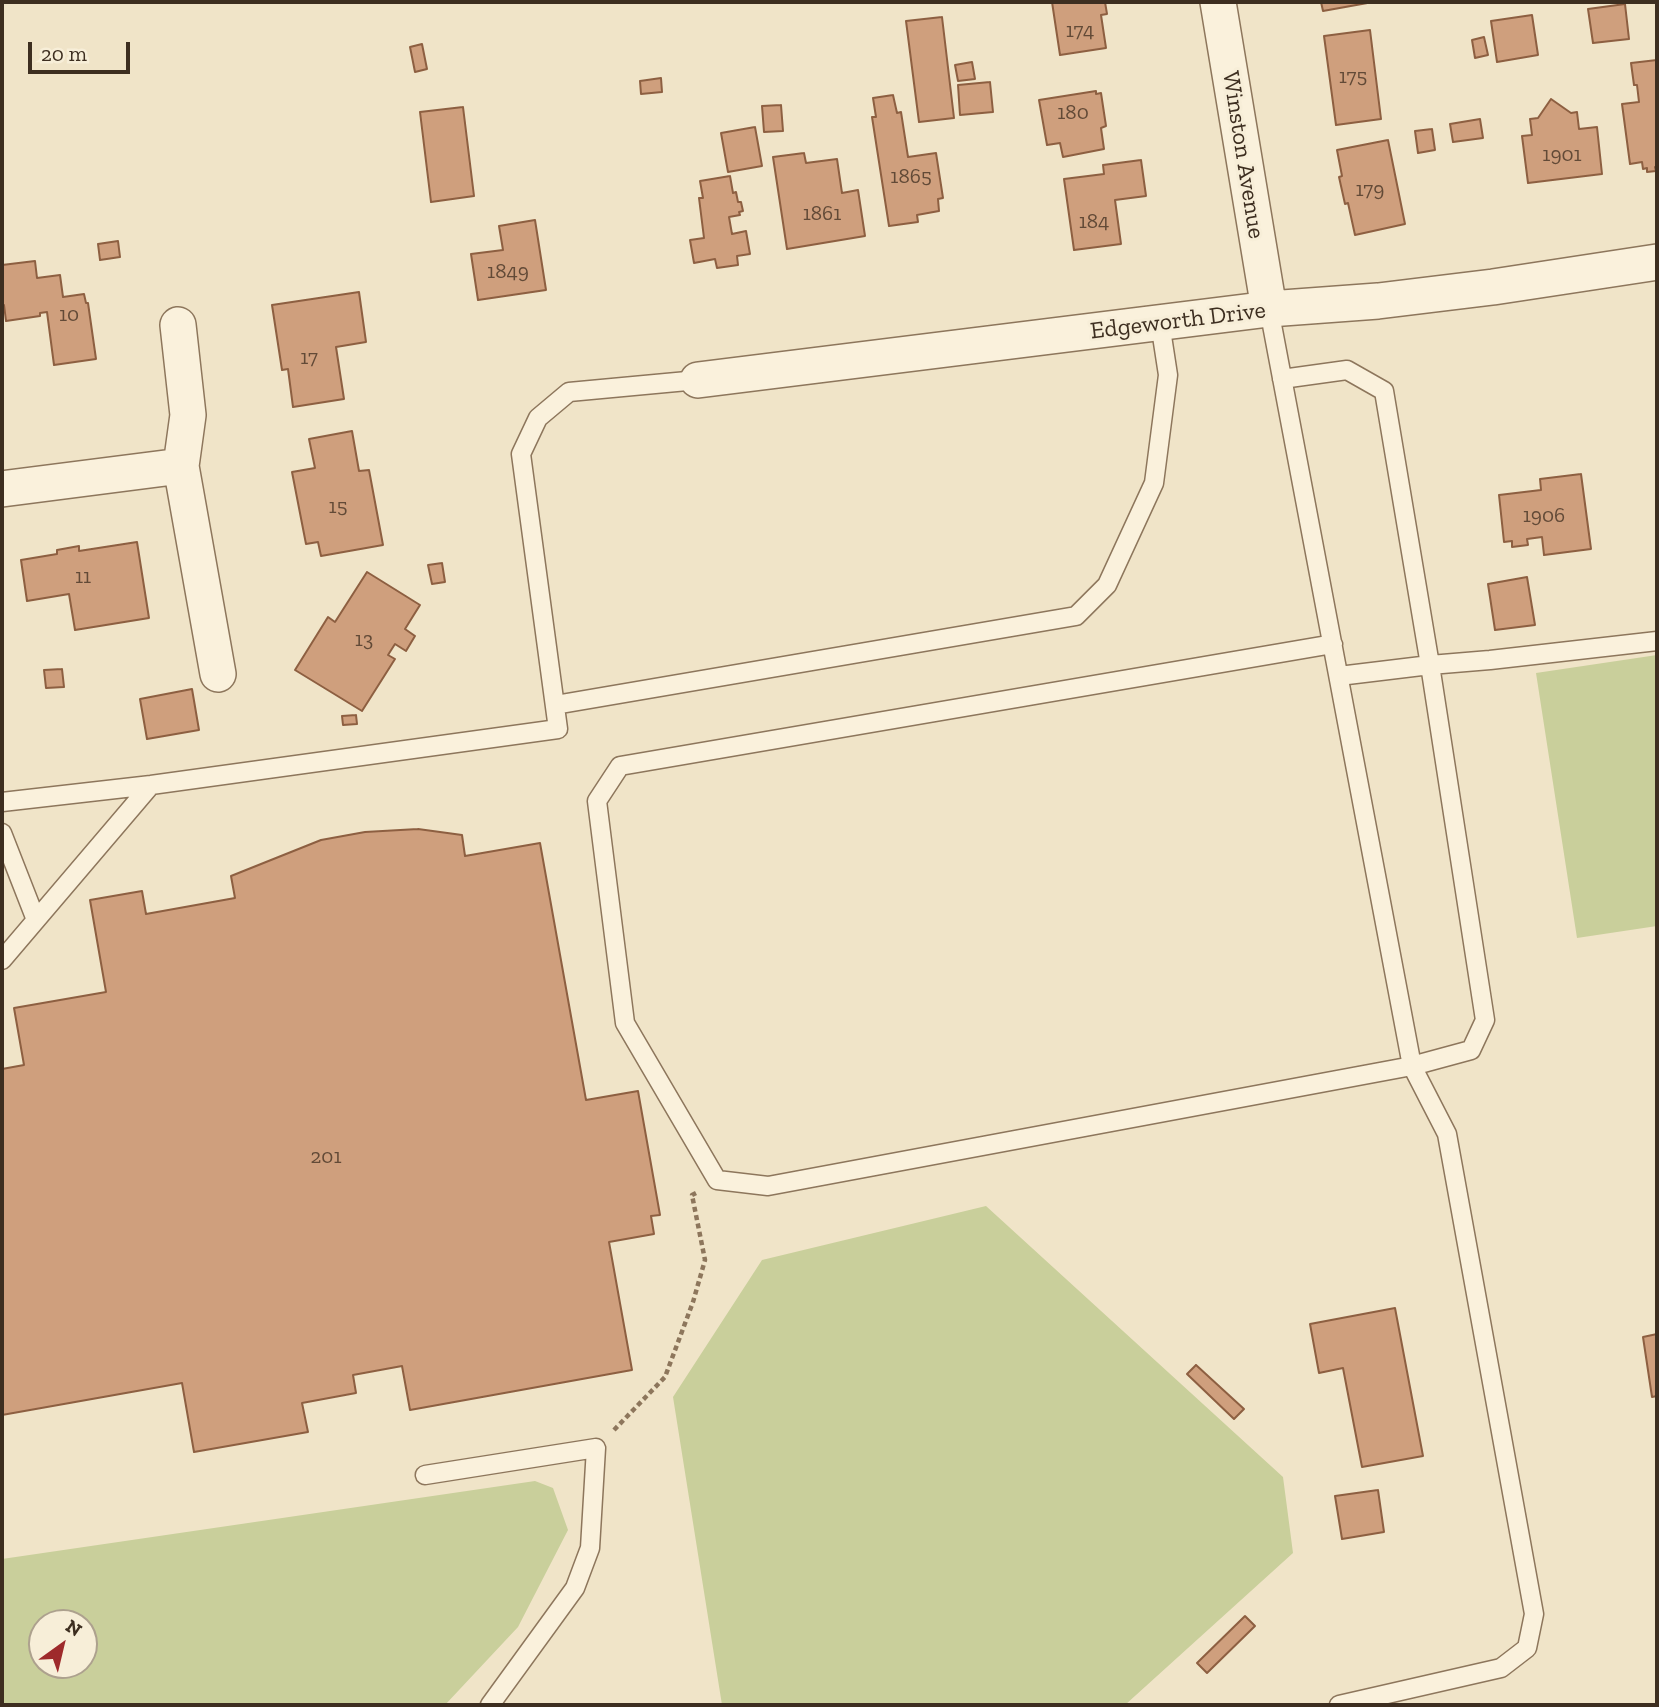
<!DOCTYPE html>
<html>
<head>
<meta charset="utf-8">
<style>
	body { margin:0 }
	#map { position:relative; width:1659px; height:1707px; overflow:hidden; background:#f0e4c8; font-family:"Zilla Slab",serif }
	canvas { display:block }
	.frame { position:absolute; inset:0; border:4px solid #3d2e20; pointer-events:none }
	.north { position:absolute; left:28px; top:1609px; width:70px; height:70px; box-sizing:border-box; background:#f7eed8; border:2px solid #ada18e; border-radius:50%; rotate:34deg; font-size:19px; font-weight:700; line-height:28px; text-align:center; color:#3d2e20 }
	.north::after { content:''; display:block; margin:auto; width:24px; height:32px; background:#9e2a2b; clip-path:polygon(50% 0,100% 100%,50% 72%,0 100%) }
	.scale { position:absolute; left:28px; top:42px; width:102px; height:32px; box-sizing:border-box; border:4px solid #3d2e20; border-top:0; padding-left:9px; font-size:21px; line-height:24px; white-space:nowrap; color:#3d2e20; -webkit-text-stroke:5px #f7eed8; paint-order:stroke }
</style>
</head>
<body>
<div id="map">
<canvas width="1659" height="1707"></canvas>
<div class="frame"></div>
<div class="north">N</div>
<div class="scale">20 m</div>
</div>
<script>
const c = document.querySelector('canvas').getContext('2d');
c.lineJoin = 'round';
function paint(path, color) { c.fillStyle = color; c.fill(path, 'evenodd'); }
const toPath = rows => new Path2D(rows.map(r => 'M' + r).join(''));
function trace(path, color, width, dash) { c.strokeStyle = color; c.lineWidth = width; c.lineCap = dash ? 'butt' : 'round'; c.setLineDash(dash || []); c.stroke(path); }
function write(font, color, halo, rows, align = 'center') {
  c.font = font + ' "Zilla Slab",serif'; c.lineWidth = 6; c.setLineDash([]); c.textBaseline = 'middle'; c.strokeStyle = halo; c.fillStyle = color; for (const [text, x, y, turn = 0] of rows) {
    c.save(); c.translate(x, y); c.rotate((+turn || 0) * Math.PI / 180); c.textAlign = isNaN(turn) ? turn : align; if (halo) c.strokeText(text, 0, 0); c.fillText(text, 0, 0); c.restore();
  }
}
const green = toPath([
	[1657,655,1657,926,1577,938,1536,673],
	[986,1206,1283,1477,1293,1553,1125,1705,722,1705,673,1397,762,1260],
	[535,1481,553,1488,568,1530,518,1627,445,1705,2,1705,2,1559],
	[84,1623,84,1665,42,1665,42,1623]
]);
const building = toPath([
	[1052,2,1105,2,1107,14,1101,15,1106,48,1060,55,1052,2],
	[1321,2,1373,2,1323,11,1321,2],
	[1625,4,1629,39,1593,43,1588,9,1625,4],
	[1532,15,1538,55,1497,62,1491,21,1532,15],
	[942,17,954,118,919,122,906,21,942,17],
	[1370,30,1381,119,1336,125,1324,36,1370,30],
	[1484,37,1488,55,1475,58,1472,40,1484,37],
	[422,44,427,69,415,72,410,47,422,44],
	[1657,60,1657,167,1655,167,1656,171,1647,172,1647,168,1643,169,1642,162,1630,164,1622,104,1639,102,1637,85,1634,85,1631,63,1657,60],
	[972,62,975,79,958,81,955,65,972,62],
	[661,78,662,92,641,94,640,81,661,78],
	[990,82,993,112,960,115,958,85,990,82],
	[1096,91,1096,94,1101,93,1106,126,1101,128,1104,149,1063,157,1060,143,1047,145,1039,100,1096,91],
	[893,95,897,113,901,112,908,157,936,153,943,198,938,199,939,211,917,215,918,222,889,226,872,117,876,117,873,98,893,95],
	[1551,99,1571,113,1577,112,1579,129,1597,127,1602,174,1528,183,1522,136,1532,135,1530,119,1538,118,1551,99],
	[781,105,783,131,764,132,762,106,781,105],
	[463,107,474,196,431,202,420,112,463,107],
	[1480,119,1483,138,1453,142,1450,124,1480,119],
	[755,127,762,166,728,172,721,133,755,127],
	[1432,129,1435,150,1418,153,1415,131,1432,129],
	[1388,140,1405,224,1355,235,1348,203,1345,204,1339,177,1342,176,1337,150,1388,140],
	[804,153,806,163,837,159,842,193,858,190,865,236,787,249,773,157,804,153],
	[1141,160,1146,196,1115,200,1121,244,1074,250,1064,179,1104,174,1103,165,1141,160],
	[730,176,733,193,736,192,738,202,741,202,743,211,739,212,740,215,729,217,732,234,746,231,750,254,737,256,738,265,717,268,715,259,694,263,690,240,704,238,699,198,703,198,700,181,730,176],
	[535,220,546,290,478,300,471,254,503,250,499,226,535,220],
	[118,241,120,257,100,260,98,244,118,241],
	[35,261,37,278,60,275,63,297,84,294,86,303,88,303,96,359,54,365,47,312,40,313,40,316,6,321,4,305,2,306,2,265,35,261],
	[359,292,366,342,336,347,344,399,293,407,288,369,282,370,272,305,359,292],
	[352,431,359,471,369,470,383,545,321,556,318,542,306,544,292,472,315,468,309,439,352,431],
	[1581,474,1591,549,1544,555,1542,537,1527,539,1528,545,1512,547,1512,541,1504,542,1499,495,1541,490,1540,479,1581,474],
	[137,542,149,618,75,630,69,594,27,601,21,560,57,554,57,550,79,546,79,551,137,542],
	[442,563,445,582,432,584,428,565,442,563],
	[367,572,420,605,405,629,415,636,406,651,395,644,388,655,395,659,362,711,295,670,328,617,335,622,367,572],
	[1527,577,1535,625,1495,630,1488,584,1527,577],
	[62,669,64,687,46,688,44,670,62,669],
	[192,689,199,730,147,739,140,699,192,689],
	[356,715,357,724,343,725,342,716,356,715],
	[418,829,462,835,465,856,540,843,586,1100,638,1091,660,1215,651,1216,654,1234,609,1242,632,1370,410,1410,402,1366,353,1375,356,1393,302,1403,308,1432,194,1452,182,1383,2,1415,2,1069,24,1065,14,1008,106,992,90,900,142,891,146,914,235,898,231,876,321,840,365,832,418,829],
	[1395,1308,1423,1456,1362,1467,1343,1368,1319,1373,1310,1324,1395,1308],
	[1657,1334,1657,1396,1652,1397,1643,1337,1657,1334],
	[1196,1365,1244,1409,1234,1419,1187,1374,1196,1365],
	[1378,1490,1384,1532,1342,1539,1335,1496,1378,1490],
	[1245,1616,1255,1626,1207,1673,1197,1663,1245,1616]
]);
const path = toPath([
	[614,1430,665,1377,693,1302,705,1260,692,1195,696,1193]
]);
const service = toPath([
	[1269,309,1412,1066,1447,1134,1534,1614,1527,1648,1501,1668,1339,1705],
	[1282,379,1347,370,1384,391,1430,665,1485,1020,1471,1050,1412,1066,768,1186,717,1180,625,1023,597,801,620,766,1333,644],
	[1339,676,1430,665,1490,660,1657,641],
	[555,705,1076,616,1107,585,1154,483,1168,375,1160,323],
	[2,802,151,785,558,729,521,454,538,418,569,392,698,380],
	[2,833,36,920],
	[2,960,151,785],
	[425,1475,596,1448,590,1548,575,1588,490,1705]
]);
const minor = toPath([
	[1218,2,1269,309],
	[178,325,188,415,181,466,218,674],
	[698,380,1269,309,1378,301,1493,287,1657,262],
	[2,489,181,466]
]);
const numberNames = [
	["174",1080,31],
	["175",1353,77],
	["180",1073,113],
	["1901",1562,155],
	["1865",911,177],
	["179",1370,190],
	["1861",822,214],
	["184",1094,222],
	["1849",508,272],
	["10",69,315],
	["17",309,358],
	["15",338,507],
	["1906",1544,516],
	["11",83,577],
	["13",364,640],
	["201",326,1157]
];
const streetNames = [
	["Winston Avenue",1243,155,81],
	["Edgeworth Drive",1178,321,-7]
];
paint(green, '#c9cf9b');
paint(building, '#cf9f7d');
trace(building, '#8d5f41', 2);
trace(service, '#8d765c', 21);
trace(minor, '#8d765c', 38);
trace(path, '#8d765c', 4.5, [5, 3.5]);
trace(service, '#faf1dc', 18);
trace(minor, '#faf1dc', 35);
write('21px', '#624a37', null, numberNames);
write('24px', '#3d2e20', '#f7eed8', streetNames);
</script>
</body>
</html>
